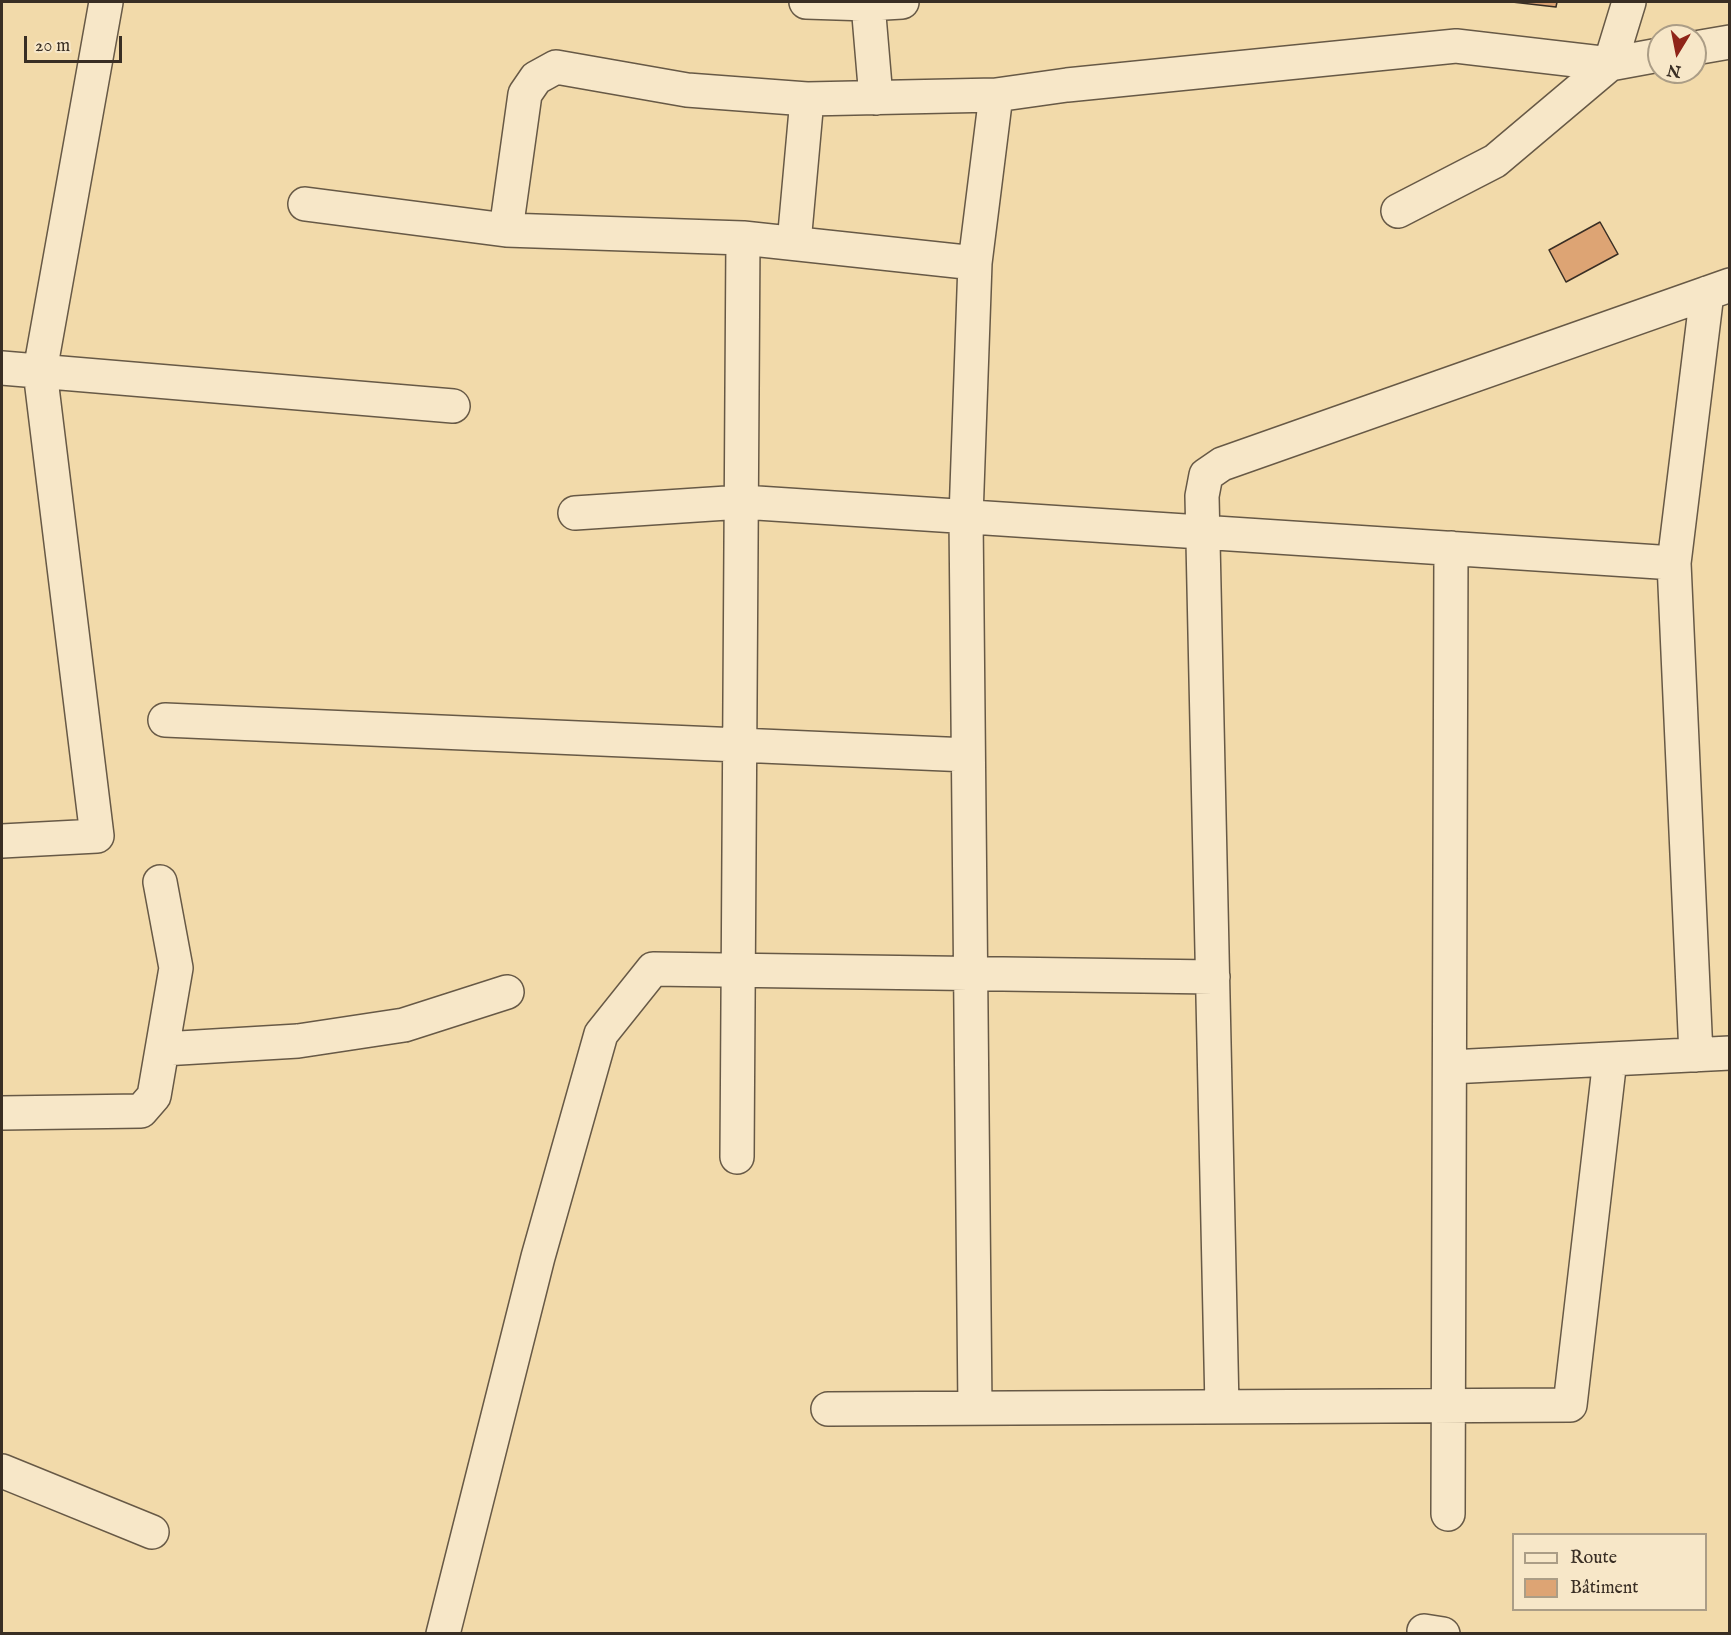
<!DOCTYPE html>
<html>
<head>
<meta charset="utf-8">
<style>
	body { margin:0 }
	#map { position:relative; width:1731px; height:1635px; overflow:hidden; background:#f2daaa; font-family:"IM FELL English",serif }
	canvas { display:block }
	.frame { position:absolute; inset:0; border:3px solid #392e24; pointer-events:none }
	.legend { position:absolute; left:1512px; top:1533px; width:195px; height:78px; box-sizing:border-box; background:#f7e7c8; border:2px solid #ab9d86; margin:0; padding:8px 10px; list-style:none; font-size:18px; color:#392e24 }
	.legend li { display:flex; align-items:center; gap:12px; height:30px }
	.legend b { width:30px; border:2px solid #ab9d86 }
	.north { position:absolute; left:1647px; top:24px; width:60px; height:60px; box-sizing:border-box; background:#f7e7c8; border:2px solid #ab9d86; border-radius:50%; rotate:190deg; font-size:16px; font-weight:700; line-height:24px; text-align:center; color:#392e24 }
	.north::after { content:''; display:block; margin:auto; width:21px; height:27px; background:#8f2418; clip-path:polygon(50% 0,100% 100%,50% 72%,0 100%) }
	.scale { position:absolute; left:24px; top:36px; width:98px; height:27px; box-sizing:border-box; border:3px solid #392e24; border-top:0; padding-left:8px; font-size:18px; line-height:21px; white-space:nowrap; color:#392e24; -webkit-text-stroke:4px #f7e7c8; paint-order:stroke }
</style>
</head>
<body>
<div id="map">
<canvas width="1731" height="1635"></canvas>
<div class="frame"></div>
<ul class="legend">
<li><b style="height:8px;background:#f7e7c8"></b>Route</li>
<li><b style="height:16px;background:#dda474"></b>Bâtiment</li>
</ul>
<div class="north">N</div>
<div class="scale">20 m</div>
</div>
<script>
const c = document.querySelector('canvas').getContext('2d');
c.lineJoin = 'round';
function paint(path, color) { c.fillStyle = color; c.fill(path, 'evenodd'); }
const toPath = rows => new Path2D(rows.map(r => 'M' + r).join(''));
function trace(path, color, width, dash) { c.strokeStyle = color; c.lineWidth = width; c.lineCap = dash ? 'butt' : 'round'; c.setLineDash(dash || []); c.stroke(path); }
const building = toPath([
	[1512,2,1557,2,1556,7,1512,2],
	[1600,222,1618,254,1566,282,1549,250,1600,222]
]);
const minor = toPath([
	[806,2,868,4,902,2],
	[868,4,876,98],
	[1695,48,1730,42],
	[305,204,506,230,743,238,975,263],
	[1398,211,1495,161,1610,64,1629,2],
	[506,230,525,94,536,78,556,67,687,90,807,99,996,95,1067,85,1456,46,1610,64,1659,55],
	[794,243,807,99],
	[2,368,453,406],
	[575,513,742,502,1674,563],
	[165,720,968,755],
	[2,841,97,836,40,371,106,2],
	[163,1049,298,1041,404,1025,507,992],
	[1696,1055,1674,563,1707,293],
	[1450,1067,1730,1053],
	[2,1113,141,1111,154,1096,176,968,160,882],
	[737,1157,743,238],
	[1222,1407,1202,496,1206,475,1222,464,1730,285],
	[975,1408,966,517,975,263,996,95],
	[828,1409,1570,1405,1610,1059],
	[2,1471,152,1532],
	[1448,1514,1451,548],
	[1424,1631,1443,1634],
	[443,1634,538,1257,601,1034,653,969,1213,977]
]);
paint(building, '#dda474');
trace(building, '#392e24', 1.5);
trace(minor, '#675946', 36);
trace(minor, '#f7e7c8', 33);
</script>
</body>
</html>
